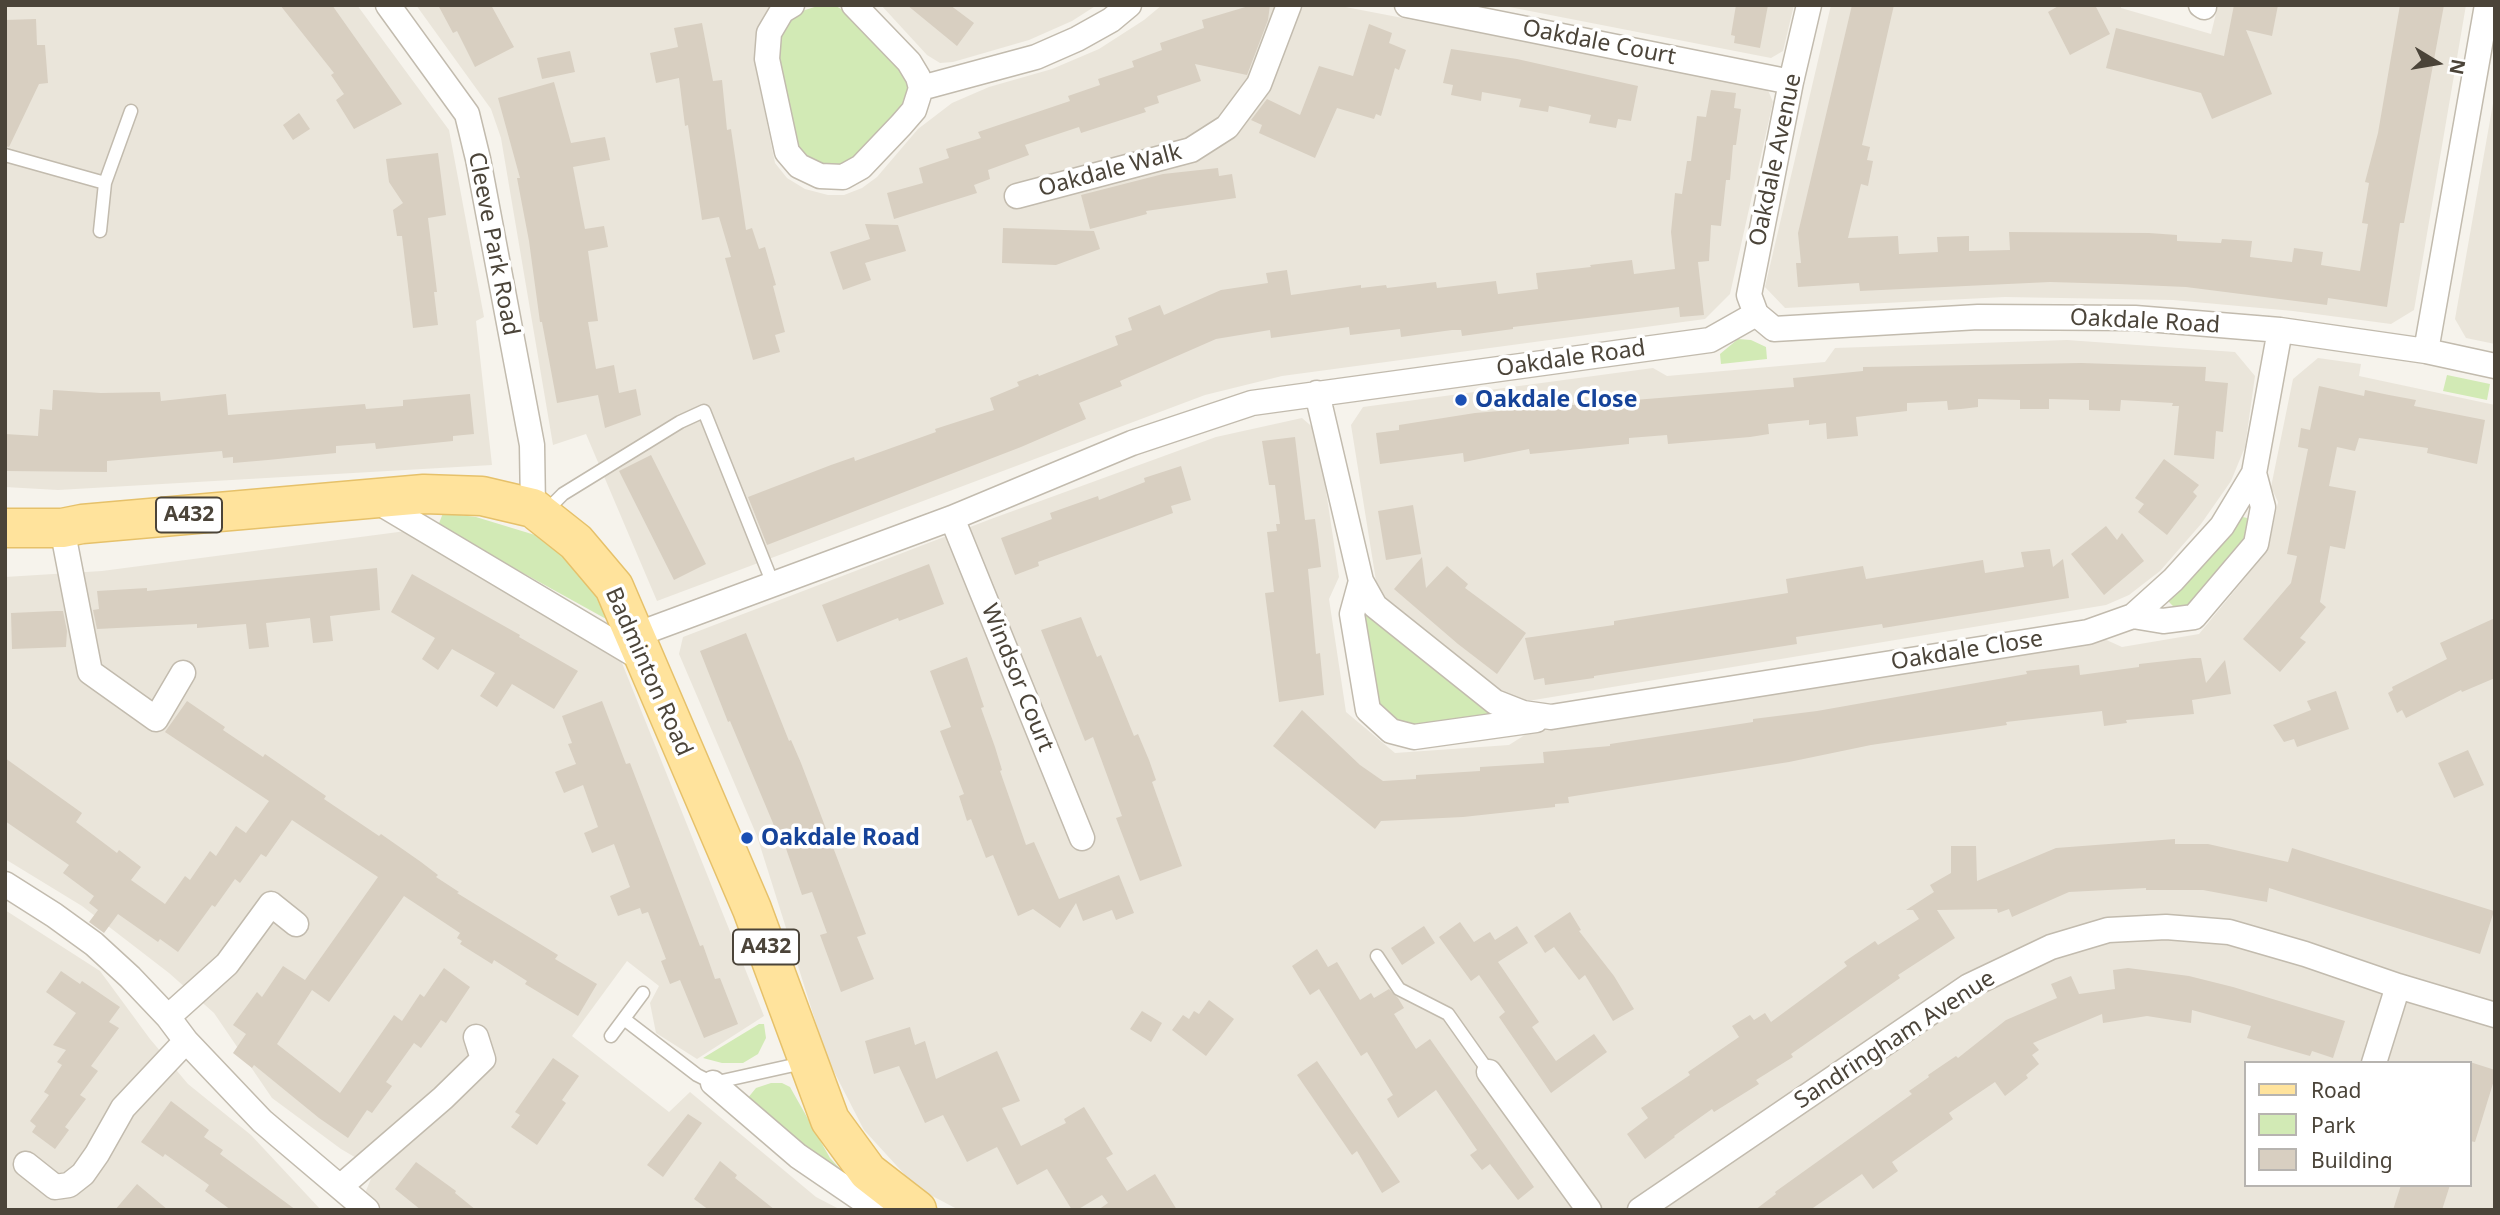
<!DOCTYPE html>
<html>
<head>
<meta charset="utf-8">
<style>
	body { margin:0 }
	#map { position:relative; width:2500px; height:1215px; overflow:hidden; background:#f6f3ec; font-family:"Noto Sans",sans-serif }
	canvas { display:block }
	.frame { position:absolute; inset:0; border:7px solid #4b4439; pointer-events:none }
	.legend { position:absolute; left:2244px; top:1061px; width:228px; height:126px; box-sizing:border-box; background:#fff; border:2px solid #b7b4b0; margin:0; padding:9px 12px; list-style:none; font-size:21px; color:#4b4439 }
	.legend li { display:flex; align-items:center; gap:14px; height:35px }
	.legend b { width:35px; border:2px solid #b7b4b0 }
	.north { position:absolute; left:2402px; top:28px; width:70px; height:70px; -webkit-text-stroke:5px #fff; paint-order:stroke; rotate:101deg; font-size:19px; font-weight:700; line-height:28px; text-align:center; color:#4b4439 }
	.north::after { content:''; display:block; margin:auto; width:24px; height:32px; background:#4b4439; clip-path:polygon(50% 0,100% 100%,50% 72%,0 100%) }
</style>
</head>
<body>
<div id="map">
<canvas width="2500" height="1215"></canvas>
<div class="frame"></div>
<ul class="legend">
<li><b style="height:9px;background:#ffe39c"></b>Road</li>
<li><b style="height:19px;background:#d2eab5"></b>Park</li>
<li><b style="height:19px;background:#d8cfc1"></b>Building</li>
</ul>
<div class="north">N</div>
</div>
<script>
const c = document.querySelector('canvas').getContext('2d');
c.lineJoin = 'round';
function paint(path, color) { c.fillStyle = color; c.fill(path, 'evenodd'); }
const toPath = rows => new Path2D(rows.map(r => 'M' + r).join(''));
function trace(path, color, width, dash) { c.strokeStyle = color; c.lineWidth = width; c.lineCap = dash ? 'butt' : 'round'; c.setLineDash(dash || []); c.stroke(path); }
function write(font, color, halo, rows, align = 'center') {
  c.font = font + ' "Noto Sans",sans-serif'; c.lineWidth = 7; c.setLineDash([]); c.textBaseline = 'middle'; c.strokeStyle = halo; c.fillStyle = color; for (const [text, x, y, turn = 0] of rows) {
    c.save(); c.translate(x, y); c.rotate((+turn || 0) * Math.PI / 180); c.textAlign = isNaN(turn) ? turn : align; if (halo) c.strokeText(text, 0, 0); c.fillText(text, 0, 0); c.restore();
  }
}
const residential = toPath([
	[5,5,357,5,449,130,484,317,476,321,492,465,58,490,5,487],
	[416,5,774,5,756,45,756,69,775,163,787,178,805,189,828,195,844,195,862,188,877,177,918,129,952,103,989,87,1052,69,1099,49,1144,20,1162,5,1335,5,1767,88,1773,102,1730,294,1705,319,1282,376,1205,395,657,601,586,434,553,445,501,138,491,109],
	[881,5,1097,5,1072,21,1029,40,953,62,940,63,927,55],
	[1499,5,1794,5,1783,51,1771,58],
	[1831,5,2121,5,2121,8,2211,34,2218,5,2466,5,2414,310,2391,324,2293,311,2173,300,2005,297,1785,308,1765,287],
	[2495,92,2495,344,2466,338,2455,319],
	[2067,340,2235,352,2255,376,2245,447,2231,481,2201,524,2160,571,2129,595,2106,605,1534,700,1517,700,1504,696,1391,607,1377,587,1351,425,1363,407,1653,368,1667,376,1825,362,1835,348],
	[2318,358,2361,364,2359,376,2495,405,2495,1210,959,1210,917,1188,864,1130,827,1058,757,836,679,654,683,637,991,519,1216,437,1302,418,1317,431,1339,577,1329,599,1346,712,1395,753,1509,745,1528,733,2102,638,2122,647,2199,634,2268,550,2278,502,2271,487,2293,379],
	[2246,1063,2470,1063,2470,1185,2246,1185],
	[406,531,620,658,764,1016,697,1059,656,1033,650,1003,659,986,627,961,572,1036,669,1112,690,1092,816,1197,841,1210,358,1210,375,1169,341,1149,272,1098,214,1013,169,973,82,906,5,859,5,577,102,571],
	[5,910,100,971,150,1039,188,1084,251,1135,321,1210,5,1210]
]);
const green = toPath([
	[821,5,836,6,851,15,901,68,910,88,905,105,854,159,840,167,822,166,806,158,797,147,778,58,779,36,790,19,805,10],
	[1738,339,1751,340,1766,347,1767,359,1721,364,1720,354],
	[2447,375,2490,384,2487,400,2443,391],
	[443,513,476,517,535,535,582,571,601,599,608,620,438,526],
	[2239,516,2247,518,2252,525,2251,536,2192,606,2184,608,2174,607,2169,602,2169,597],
	[1371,612,1487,712,1489,717,1406,728,1373,702,1360,613],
	[759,1024,764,1024,766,1038,758,1054,743,1063,722,1063,703,1058],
	[771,1083,782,1083,790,1087,830,1158,855,1185,848,1184,747,1099,756,1088]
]);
const building = toPath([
	[280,5,332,5,402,104,354,129,336,100,344,94,331,75,334,73],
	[438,5,491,5,514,47,475,67,457,31,453,33],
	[907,5,950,5,974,23,957,46],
	[1252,5,1270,5,1268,20,1247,75,1195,64,1201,81,1157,96,1159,103,1144,108,1146,112,1081,133,1079,127,1025,145,1029,155,988,170,990,179,974,185,977,193,894,219,887,193,923,183,919,168,949,158,946,149,981,138,978,132,1070,101,1068,96,1100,85,1098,79,1134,67,1132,61,1162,50,1160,43,1204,28,1202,20],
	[1736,5,1768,5,1760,48,1734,43,1735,36,1731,35],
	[1852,5,1894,5,1862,145,1870,147,1867,160,1873,161,1868,186,1861,184,1848,238,1898,236,1899,254,1938,252,1937,237,1969,236,1969,251,2010,250,2009,232,2149,233,2177,235,2177,241,2221,243,2222,239,2252,241,2250,257,2292,262,2294,248,2323,252,2321,265,2360,271,2368,224,2362,223,2369,183,2365,182,2378,133,2400,5,2444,5,2404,223,2400,223,2387,307,2328,298,2327,305,2186,287,2118,284,2050,282,1860,291,1859,283,1798,287,1796,263,1801,263,1798,233],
	[2060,5,2095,5,2110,34,2070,55,2048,12],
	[2234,5,2278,5,2272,36,2246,30,2272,94,2212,119,2201,93,2106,68,2116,28,2224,56],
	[36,19,37,45,45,45,48,83,39,84,9,147,5,146,5,20],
	[702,23,713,81,722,80,727,130,731,129,746,230,752,228,759,249,765,247,776,285,773,286,785,332,775,335,780,352,753,360,725,258,731,257,719,217,702,220,688,125,685,126,679,78,656,83,650,53,678,47,674,28],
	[1369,24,1392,33,1389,43,1406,50,1399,70,1395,68,1381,116,1376,114,1374,119,1337,108,1315,158,1259,133,1262,125,1251,120,1267,99,1300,115,1319,66,1353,76],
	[1451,49,1517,59,1638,86,1631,121,1618,119,1616,128,1589,123,1591,115,1549,106,1548,112,1519,107,1521,99,1482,92,1481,101,1451,95,1453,85,1443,83],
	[570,51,575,72,542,79,537,58],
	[554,82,571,143,605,137,610,160,573,167,585,229,604,226,608,247,588,251,598,321,588,322,596,369,614,365,619,393,636,389,641,415,605,428,598,395,557,403,542,322,540,322,529,241,517,178,520,178,498,98],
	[1711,90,1736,93,1734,108,1741,109,1736,145,1733,145,1730,180,1726,180,1721,226,1711,225,1709,261,1698,262,1704,315,1680,317,1679,307,1513,327,1513,329,1462,336,1461,330,1452,330,1401,337,1400,329,1350,335,1349,327,1271,338,1270,330,1216,339,1120,381,1122,386,1079,403,1086,419,1021,447,767,545,748,497,831,465,854,457,855,461,936,432,935,429,994,410,990,398,1019,386,1017,382,1038,374,1039,376,1118,345,1115,336,1132,330,1128,318,1160,305,1164,315,1221,290,1268,283,1266,273,1287,270,1291,295,1361,285,1361,288,1386,285,1387,288,1436,282,1437,288,1496,281,1498,294,1538,289,1536,273,1591,267,1590,265,1632,260,1634,274,1675,269,1671,232,1675,193,1682,194,1687,161,1691,161,1697,116,1706,117],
	[299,113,310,129,293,140,283,125],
	[438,153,446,215,428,218,437,292,434,292,438,325,413,328,402,236,397,236,393,210,403,203,389,182,386,159],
	[1218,168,1219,176,1232,174,1236,198,1146,211,1147,214,1090,229,1081,195,1163,174],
	[865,224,898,225,906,251,865,263,871,280,843,290,830,252,870,239],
	[1003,228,1094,231,1100,249,1056,265,1002,263],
	[2081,363,2206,367,2205,381,2228,383,2223,432,2216,431,2214,459,2174,455,2179,406,2172,406,2173,403,2121,400,2120,411,2089,410,2089,400,2049,399,2049,409,2020,409,2020,400,1978,399,1978,407,1961,409,1948,410,1947,401,1907,403,1907,411,1856,417,1858,436,1827,439,1826,423,1809,425,1809,420,1768,424,1769,434,1750,437,1668,444,1667,435,1629,438,1629,444,1530,454,1529,449,1464,462,1463,453,1380,464,1376,433,1399,430,1399,425,1475,413,1794,387,1793,378,1863,371,1863,367],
	[2319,386,2364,396,2365,390,2389,395,2416,400,2414,406,2485,420,2477,464,2427,453,2428,448,2359,438,2355,451,2337,447,2329,486,2356,491,2345,549,2330,546,2320,602,2326,607,2300,638,2306,642,2280,672,2243,639,2291,583,2297,556,2287,554,2308,449,2298,447,2301,428,2310,430],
	[53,390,101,393,160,392,161,401,226,394,228,415,365,404,366,409,403,406,403,400,470,394,474,434,453,436,453,441,376,449,375,443,336,446,336,453,268,460,233,463,233,457,223,458,222,451,107,461,107,472,5,471,5,434,38,436,40,409,52,410],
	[1295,437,1305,520,1315,519,1318,541,1321,567,1308,569,1316,654,1320,653,1324,695,1279,702,1265,593,1274,592,1267,532,1277,531,1276,524,1280,524,1275,485,1269,485,1262,441],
	[651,455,706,564,674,580,619,471],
	[2164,459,2199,485,2193,492,2197,496,2167,535,2138,512,2144,504,2135,498],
	[1181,466,1191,500,1171,506,1173,513,1038,562,1039,566,1015,575,1001,538,1052,519,1050,513,1098,496,1099,500,1145,482,1144,478],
	[1413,505,1421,554,1386,560,1378,511],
	[2106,526,2117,540,2122,533,2144,561,2104,595,2071,554],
	[2050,549,2053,567,2063,559,2069,598,1883,628,1882,624,1796,637,1797,644,1594,676,1594,678,1545,685,1544,678,1534,680,1525,638,1614,625,1614,621,1788,593,1786,579,1863,566,1866,579,1983,560,1985,573,2024,567,2021,552],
	[1422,557,1426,588,1447,566,1468,584,1465,588,1526,633,1497,674,1458,644,1394,589],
	[929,564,944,604,899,621,898,618,837,642,822,605],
	[377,568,380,610,330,616,333,641,313,643,310,618,266,623,269,647,249,649,246,624,197,628,197,624,97,629,93,610,99,609,97,591,147,588,147,591],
	[412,574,520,635,519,637,578,671,554,709,512,684,497,707,480,696,495,673,452,649,438,670,422,659,435,638,391,612],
	[56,611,63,611,67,631,66,647,12,649,11,613],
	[1081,617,1097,657,1101,655,1134,736,1138,734,1149,760,1156,780,1152,782,1182,866,1140,881,1116,818,1122,816,1093,737,1085,741,1041,630],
	[2495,618,2495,678,2462,692,2461,690,2406,718,2402,710,2397,713,2388,693,2393,690,2392,687,2447,659,2440,643],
	[746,633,789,741,791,740,801,763,866,934,857,937,874,979,841,992,820,935,827,933,812,892,802,895,781,834,778,835,730,721,728,722,700,651],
	[967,657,984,707,981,708,995,747,1002,770,1000,771,1026,845,1034,842,1059,899,1119,875,1134,913,1116,920,1112,910,1083,921,1076,903,1060,928,1033,909,1018,916,993,855,986,858,971,819,967,821,959,796,964,794,940,731,951,727,930,671],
	[2193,658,2201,658,2206,683,2225,660,2231,694,2192,700,2194,714,2126,720,2127,723,2104,726,2102,711,2006,722,2007,725,1871,745,1789,762,1568,797,1569,803,1555,804,1555,807,1463,817,1381,821,1375,829,1273,746,1302,710,1360,765,1383,781,1416,779,1416,775,1480,771,1480,767,1544,763,1543,752,1610,746,1610,744,1753,722,1753,719,1817,711,2027,674,2026,671,2079,665,2080,675,2139,667,2139,664],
	[2336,691,2349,729,2297,747,2294,739,2284,742,2273,725,2311,710,2307,701],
	[187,701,225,727,223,730,263,757,265,754,326,796,324,799,379,836,381,834,421,862,438,875,436,877,459,892,457,893,558,955,555,959,597,984,578,1016,525,984,527,981,494,960,492,964,460,944,462,941,457,938,460,933,404,896,329,1002,312,990,277,1044,340,1093,394,1015,402,1021,420,994,424,997,444,968,470,987,446,1023,441,1020,421,1048,414,1043,386,1082,392,1086,372,1113,367,1110,348,1138,319,1118,254,1065,252,1068,233,1053,246,1034,233,1025,257,992,262,997,283,966,305,980,378,877,292,820,266,857,261,854,240,883,235,879,215,907,212,905,178,952,160,939,158,942,118,914,104,933,89,922,98,910,89,903,94,896,63,873,69,865,5,821,5,758,82,813,76,822,117,853,119,850,141,867,131,880,165,904,185,876,190,880,210,851,216,856,236,826,246,833,269,801,165,732],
	[602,701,626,764,630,763,700,946,703,945,715,979,720,978,738,1024,704,1038,680,980,670,984,661,961,666,959,648,912,642,914,640,908,618,916,610,896,630,887,614,844,592,853,584,833,598,827,583,785,564,793,555,772,576,764,568,744,572,743,562,716],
	[2468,750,2484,785,2454,798,2438,763],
	[2175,839,2175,844,2208,844,2288,862,2292,848,2494,911,2480,954,2269,888,2267,902,2203,890,2146,890,2146,888,2069,892,2012,917,2009,909,1998,913,1997,909,1937,910,1955,938,1898,975,1900,978,1791,1054,1793,1057,1756,1080,1759,1084,1714,1112,1712,1109,1674,1136,1675,1137,1645,1159,1627,1134,1648,1118,1641,1108,1690,1075,1688,1072,1739,1037,1732,1026,1750,1015,1754,1020,1765,1013,1771,1022,1847,966,1844,962,1875,941,1878,945,1919,919,1913,910,1906,910,1934,892,1930,885,1951,873,1951,846,1976,846,1977,881,2056,848],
	[1570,912,1581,930,1579,931,1614,976,1634,1009,1613,1021,1585,975,1579,980,1554,947,1545,953,1534,936],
	[1460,922,1474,942,1490,932,1495,940,1517,926,1528,943,1498,962,1539,1022,1532,1027,1556,1061,1594,1034,1607,1052,1551,1093,1499,1017,1505,1012,1479,975,1471,981,1439,937],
	[1424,926,1435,943,1402,965,1391,948],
	[1317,949,1328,967,1337,962,1360,1000,1371,993,1374,998,1389,989,1398,998,1404,1008,1394,1014,1416,1049,1430,1039,1534,1187,1518,1200,1490,1164,1482,1170,1470,1155,1477,1150,1436,1090,1398,1118,1387,1099,1393,1095,1367,1052,1361,1056,1319,989,1310,995,1292,966],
	[2128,968,2189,976,2233,987,2345,1021,2333,1058,2312,1051,2310,1056,2247,1038,2251,1026,2192,1010,2191,1023,2147,1016,2103,1023,2102,1014,2033,1043,2039,1050,2032,1055,2039,1064,2026,1075,2028,1078,2005,1096,1995,1082,1949,1113,1953,1119,1892,1162,1898,1171,1873,1189,1862,1174,1810,1210,1755,1210,1776,1194,1775,1192,1912,1094,1909,1091,1929,1077,1928,1075,1956,1056,1958,1058,2006,1020,2057,998,2051,984,2071,976,2079,994,2115,989,2113,970],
	[61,971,80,984,82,981,120,1007,109,1022,119,1028,91,1066,98,1071,80,1095,86,1099,65,1127,69,1130,55,1149,32,1132,36,1126,30,1121,49,1095,44,1092,62,1065,57,1062,66,1050,53,1045,76,1013,46,992],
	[1209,1000,1234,1019,1206,1056,1172,1030,1183,1015,1189,1019,1194,1011,1199,1014],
	[1142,1011,1162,1023,1151,1042,1130,1029],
	[910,1027,915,1045,925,1041,936,1079,997,1051,1020,1101,1002,1108,1021,1146,1066,1123,1064,1119,1084,1107,1113,1154,1106,1158,1127,1191,1155,1174,1177,1210,1098,1210,1108,1203,1102,1195,1077,1210,1072,1210,1047,1169,1017,1185,997,1147,967,1162,943,1115,925,1123,899,1066,874,1074,865,1041],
	[553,1058,579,1076,562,1100,566,1103,537,1145,511,1127,520,1115,515,1112],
	[1317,1061,1400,1182,1382,1193,1357,1151,1352,1155,1297,1075],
	[2470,1062,2495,1070,2495,1077,2475,1142,2470,1141],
	[171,1101,209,1130,204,1137,223,1150,220,1154,296,1210,231,1210,205,1191,209,1185,165,1154,163,1157,141,1142],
	[688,1114,702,1123,663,1177,647,1165],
	[720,1161,737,1175,735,1178,775,1210,709,1210,694,1199],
	[416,1162,456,1191,455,1193,476,1210,421,1210,395,1189],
	[137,1184,168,1210,115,1210],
	[2401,1185,2450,1185,2442,1210,2393,1210]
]);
const lane = toPath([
	[5,155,105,183,131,111],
	[100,231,105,183],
	[545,512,563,494,680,422,704,411,773,584],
	[1377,956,1399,989,1448,1014,1489,1072],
	[624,1019,697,1075,713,1083,803,1063],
	[611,1036,643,993]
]);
const street = toPath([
	[388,5,467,114,478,159,532,445,533,508],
	[792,5,782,11,769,33,767,59,787,152,799,166,820,176,843,177,861,167,901,125,914,110,921,88,918,77,909,62,854,5],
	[1407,5,1791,82],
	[2201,5,2204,7],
	[921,88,1036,57,1077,39,1111,20,1129,5],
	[1017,196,1191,150,1227,127,1259,84,1289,5],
	[1756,314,1774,329,1978,317,2135,318,2280,330,2426,351,2495,366],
	[1756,314,1749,295,1791,82,1809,5],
	[2426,351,2487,5],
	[1317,393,1361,581,1375,606,1495,702,1523,713,1551,717,2088,632,2133,616,2173,580,2222,526,2254,473,2280,330],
	[373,499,645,661],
	[952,518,1082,838],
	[62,528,90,672,156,719,183,673],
	[1361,581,1352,614,1368,710,1391,731,1414,737,1536,720],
	[2133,616,2163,621,2194,617,2256,544,2263,507,2254,473],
	[633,636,952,518,1132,443,1252,403,1710,340,1756,314],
	[5,884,54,915,94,944,130,977,168,1017,186,1041,262,1121,367,1210],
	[168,1017,227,964,271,904,296,924],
	[2374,1063,2398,986],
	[1489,1072,1589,1210],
	[713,1083,798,1156,877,1210],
	[26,1164,55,1187,69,1185,83,1174,97,1154,123,1108,186,1041],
	[340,1187,443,1098,483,1059,476,1037],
	[1640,1210,1969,986,2051,947,2108,930,2166,927,2229,932,2305,954,2398,986,2495,1015]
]);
const primary = toPath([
	[5,528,62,528,82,524,424,494,482,496,533,508,576,542,614,587,752,909,830,1120,868,1172,917,1210]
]);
const markers = [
	[1461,400,7,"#1a4fb4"],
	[747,838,7,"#1a4fb4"]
];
const shields = [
	[189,515,66],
	[766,947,66]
];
const shieldNames = [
	["A432",189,515],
	["A432",766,947]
];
const streetNames = [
	["Oakdale Court",1599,43,11],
	["Oakdale Avenue",1776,160,-78],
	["Oakdale Walk",1110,171,-15],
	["Cleeve Park Road",493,244,79],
	["Oakdale Road",2145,322,3],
	["Oakdale Road",1571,359,-8],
	["Oakdale Close",1967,651,-9],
	["Badminton Road",648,672,66],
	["Windsor Court",1017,678,68],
	["Sandringham Avenue",1895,1040,-33]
];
const transitNames = [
	["Oakdale Close",1475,400],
	["Oakdale Road",761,838]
];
paint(residential, '#eae5da');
paint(green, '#d2eab5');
paint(building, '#d8cfc1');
trace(lane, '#c2bbae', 15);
trace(street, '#c2bbae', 27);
trace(primary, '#e6c16a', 41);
trace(lane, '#fff', 12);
trace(street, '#fff', 24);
trace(primary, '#ffe39c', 38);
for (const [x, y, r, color] of markers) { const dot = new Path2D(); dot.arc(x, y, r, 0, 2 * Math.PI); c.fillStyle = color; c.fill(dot); trace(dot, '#fff', 2.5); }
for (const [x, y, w] of shields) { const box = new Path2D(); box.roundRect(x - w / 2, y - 17.5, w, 35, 5); c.fillStyle = '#fff'; c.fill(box); trace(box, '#4b4439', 2); }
write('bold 21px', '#4b4439', null, shieldNames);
write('23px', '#4b4439', '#fff', streetNames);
write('bold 23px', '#164399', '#fff', transitNames, 'left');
</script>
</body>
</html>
